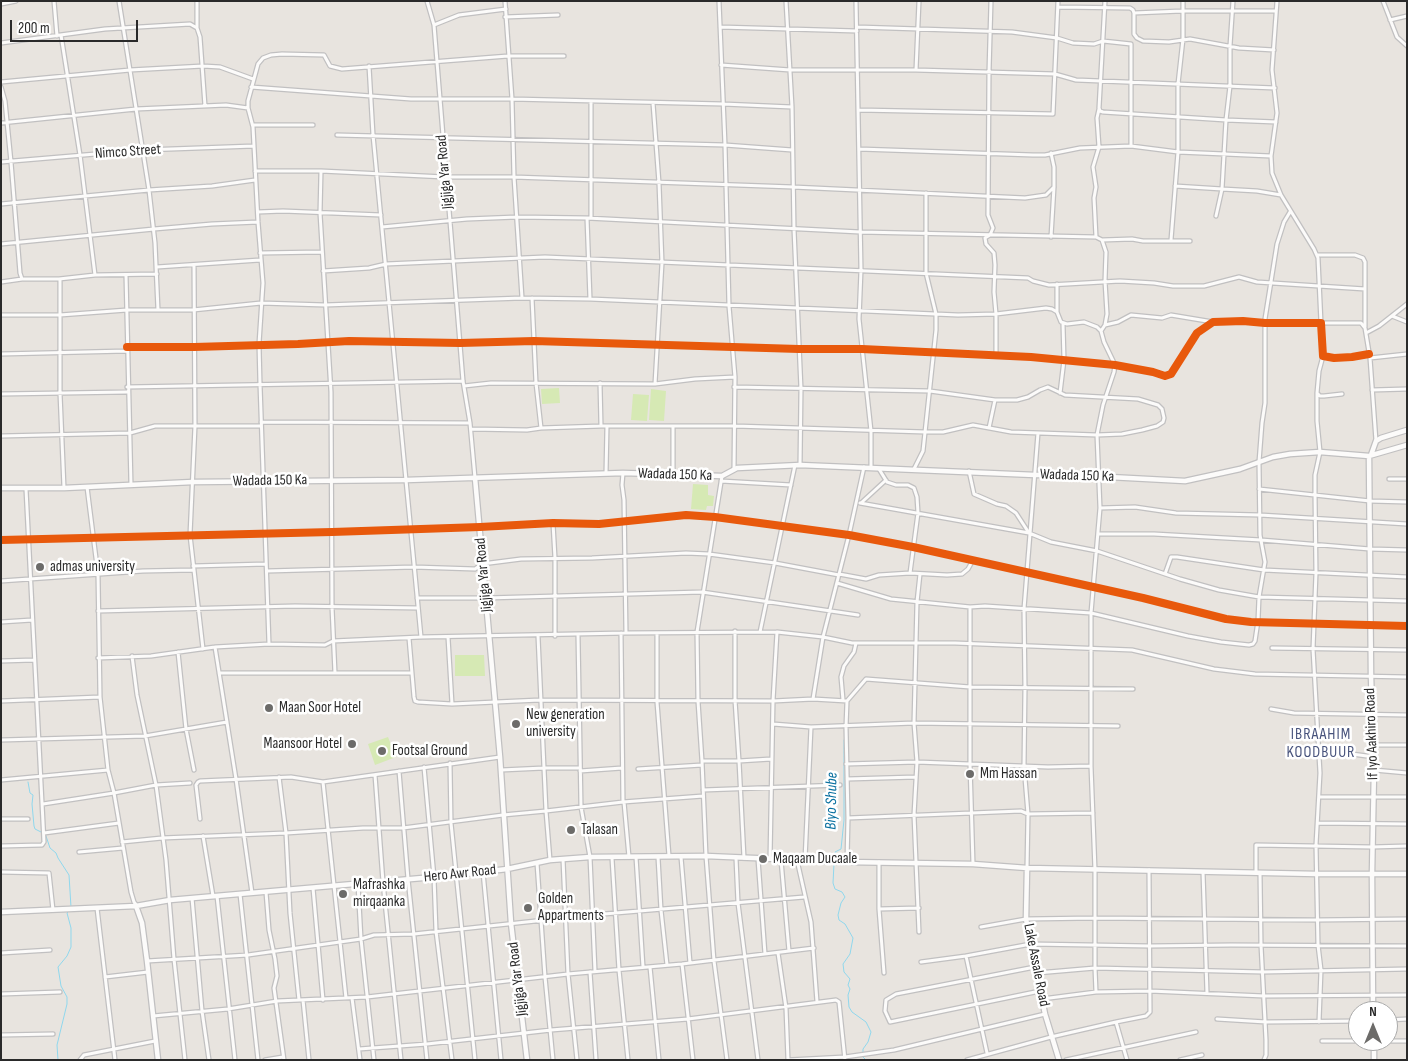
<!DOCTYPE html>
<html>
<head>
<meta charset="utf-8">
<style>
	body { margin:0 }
	#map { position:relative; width:1408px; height:1061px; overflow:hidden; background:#e8e4df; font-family:"Sofia Sans Condensed",sans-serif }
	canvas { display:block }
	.frame { position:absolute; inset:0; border:2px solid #2a2a2a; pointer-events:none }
	.north { position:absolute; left:1348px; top:1001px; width:50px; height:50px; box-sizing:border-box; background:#fff; border:1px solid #aaa; border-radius:50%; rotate:0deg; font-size:14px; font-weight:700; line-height:20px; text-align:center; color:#2a2a2a }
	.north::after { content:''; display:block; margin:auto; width:18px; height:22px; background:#6c6b69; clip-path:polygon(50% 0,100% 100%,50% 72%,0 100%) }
	.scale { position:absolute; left:10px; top:20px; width:128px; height:22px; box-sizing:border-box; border:2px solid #2a2a2a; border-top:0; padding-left:6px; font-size:15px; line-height:18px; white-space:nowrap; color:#2a2a2a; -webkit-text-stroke:4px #fff; paint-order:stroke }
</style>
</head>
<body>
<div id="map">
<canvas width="1408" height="1061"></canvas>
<div class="frame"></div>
<div class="north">N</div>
<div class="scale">200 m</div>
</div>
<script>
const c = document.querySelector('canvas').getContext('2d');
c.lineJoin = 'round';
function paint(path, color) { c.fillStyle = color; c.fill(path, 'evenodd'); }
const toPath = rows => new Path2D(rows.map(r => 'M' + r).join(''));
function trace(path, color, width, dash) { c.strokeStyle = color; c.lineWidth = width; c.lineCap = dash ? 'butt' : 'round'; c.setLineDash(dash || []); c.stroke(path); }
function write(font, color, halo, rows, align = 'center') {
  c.font = font + ' "Sofia Sans Condensed",sans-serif'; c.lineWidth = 5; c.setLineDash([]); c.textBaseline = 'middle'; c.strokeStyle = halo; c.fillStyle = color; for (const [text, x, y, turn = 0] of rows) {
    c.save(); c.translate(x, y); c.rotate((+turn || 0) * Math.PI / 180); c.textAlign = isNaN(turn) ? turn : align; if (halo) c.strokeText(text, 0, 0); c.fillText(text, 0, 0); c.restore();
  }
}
const pitch = toPath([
	[559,388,560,403,542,404,541,389],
	[651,389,666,391,664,421,649,420],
	[633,394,649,395,647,421,631,420],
	[693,484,708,485,708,495,714,496,713,506,707,506,706,510,691,509],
	[455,655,484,655,485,676,455,676],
	[388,737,396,757,375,765,368,744]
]);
const stream = toPath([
	[28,782,30,793,33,795,32,804,34,826,35,829,41,832],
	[46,836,50,848,56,853,58,858,69,875,71,907],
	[835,859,835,852,841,849,844,820,844,740],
	[834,864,833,883,835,889,842,892,845,897,841,903,838,915,839,920,845,924,853,938,850,954,843,964,844,972,850,979,848,985,850,989,848,995,849,1007,852,1012,866,1022,871,1032,868,1042,863,1049,863,1057,866,1060],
	[58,1060,57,1045,67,1004,67,997,61,986,58,967,67,956,71,947,71,928,67,913,69,911]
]);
const street = toPath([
	[54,1,57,36],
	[119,1,149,190,155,243,158,310],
	[427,1,434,25,463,381,470,423,475,478],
	[505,1,512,99,514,177,522,298],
	[719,1,725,145,729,306,735,377,734,468],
	[786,1,792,107,794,229,801,389,800,465],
	[856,1,861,270,859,319,871,431,871,467],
	[991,1,989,72,988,215,993,228,990,235,985,238,986,244,994,253,995,265,994,292,996,314,996,356],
	[1105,1,1099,108,1100,111,1103,112,1226,120,1276,122],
	[1233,1,1230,46,1230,86,1226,120,1222,189,1257,191,1281,195],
	[1277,1,1272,70,1277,113,1271,156,1272,173,1281,195,1314,249,1318,258,1321,323,1361,323,1365,328,1370,358,1376,441],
	[1383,1,1397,37,1407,46],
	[1,4,16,1],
	[1058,7,1130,8,1133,10,1134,13,1134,34,1137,38,1143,41,1169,42,1190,39,1239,48,1274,50],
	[1134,13,1182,11,1276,11],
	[505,17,558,15],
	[1390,20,1407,16],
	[434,25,459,15,506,9],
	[720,27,857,31],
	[857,27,1012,32,1057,38,1073,43,1094,44,1103,41,1131,44,1131,146],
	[197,28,197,1],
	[61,35,80,155,95,275],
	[1,43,105,29,190,24,197,28,200,37,205,106],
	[721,65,790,70,916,70,1055,74,1076,80,1275,88],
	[369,66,373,135,421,637],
	[916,70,919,1],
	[1,82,130,70,203,66,220,67,253,79],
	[1,87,5,101,11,162,20,273,22,279],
	[251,87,411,99,512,99,723,104,792,107],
	[653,103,659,183,662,263,655,384],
	[859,110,1053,114,1058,1],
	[1,123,136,109,226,105,248,108],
	[253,125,313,125],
	[337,135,725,145,792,150],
	[859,149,1033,155,1045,155,1080,148,1131,146,1178,152,1271,156],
	[1051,153,1054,167,1054,187,1051,237],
	[1,162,143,150,254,146],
	[255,171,321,171,445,177,514,177,793,187,1025,198,1046,195,1054,187],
	[321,171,320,213,331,392,332,607,335,673],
	[1175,186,1222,189,1216,216],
	[1,204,149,190,212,186,255,180],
	[258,212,283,211,381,215],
	[587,218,590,299],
	[591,218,591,101],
	[382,227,467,219,517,217,587,218,860,232,1096,237,1102,240,1106,252,1105,281,1107,314,1105,325,1101,331],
	[1096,237,1094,198,1096,187,1093,167,1099,147,1097,118,1099,109],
	[1102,240,1132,239,1143,241,1190,241],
	[1171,240,1178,152,1178,84,1183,39,1183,1],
	[1,244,154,229,212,224,258,222],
	[260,253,322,252],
	[1317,255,1355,255,1363,258,1365,262,1365,327],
	[194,265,195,426,190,535,203,649],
	[157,267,260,260],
	[323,271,369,268,386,264,545,257,1028,278,1033,281,1049,285,1120,281,1154,283,1173,286,1204,286,1239,277,1257,282,1365,289],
	[126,275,131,485],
	[59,279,95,275,157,274],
	[1,282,22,279,60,279,60,393,64,488],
	[532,298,536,383,541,428],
	[1,315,60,315,127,310,193,310,261,303,325,305,522,298,590,299,958,315,996,314,1046,308,1052,309,1057,312],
	[1392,316,1407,322],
	[1105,325,1118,322,1131,315,1162,318,1171,315,1213,322],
	[1366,333,1379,326,1407,304],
	[127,347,194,347,298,344,349,341,460,343,534,341,799,349,862,349,1031,357,1115,365,1153,372,1165,376,1171,374,1197,333,1213,322,1243,321,1265,323,1321,323,1323,356,1334,358,1352,357,1369,354],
	[1,354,127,351],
	[1323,356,1319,371,1317,393,1320,396,1324,396,1342,394],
	[1370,358,1407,354],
	[600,383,601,426],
	[464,386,491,383,655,384,695,379,735,377],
	[127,387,463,381],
	[1372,390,1407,389],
	[1060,393,1064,360,1063,324],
	[1317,393,1317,421,1320,452,1315,475,1315,494,1316,573,1313,649,1320,773,1316,845,1318,945,1321,970,1319,1022],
	[1,394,127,392],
	[261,422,470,423],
	[673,426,673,475],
	[989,428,995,400],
	[471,429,527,430,541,428,601,426,735,426,925,432,943,432,973,425,1011,432,1097,435,1122,434,1142,430,1157,426,1163,422,1164,418,1162,409,1158,405,1138,399,1065,395,1048,387,1040,390,1028,397,1017,400,995,400,930,391,734,387],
	[1,436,130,433,155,426,261,426],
	[879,469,887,482,896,485,908,485,914,488,917,497,918,513,910,573,947,575,962,574,968,569,973,560],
	[914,469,923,451,936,330,936,314,926,273,926,193],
	[969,471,974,494,997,504,1006,506,1016,513,1029,533],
	[606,473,607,426],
	[623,473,622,485,624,500,626,633,777,632,823,637,852,643,955,643,1132,650,1214,669,1255,674,1407,677],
	[722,476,697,632,698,701,702,761,706,856,714,961,727,1060],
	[1389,479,1407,479],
	[721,481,791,485],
	[1259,489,1370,501,1407,502],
	[860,503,1029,533,1051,542,1097,551,1180,579,1219,590,1259,597,1407,601],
	[861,503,886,480],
	[1100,508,1135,507,1176,513,1260,515,1407,524],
	[553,523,555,558,555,636],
	[1098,534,1154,534,1261,540,1370,549,1407,550],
	[1,540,332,532,480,527,553,523,599,524,686,515,715,517,849,535,913,547,1143,598,1226,619,1251,622,1407,626],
	[193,566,266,564],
	[267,571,414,567,475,569,482,564,521,559,592,558,686,553,709,554,775,563,839,575],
	[839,574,866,579,879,575,910,573],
	[920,574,917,602,914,723,1118,726],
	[1165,574,1171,557,1177,557,1264,570,1407,577],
	[1,581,143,571,194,570],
	[837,583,891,599,970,607,985,606,1091,613,1188,636,1221,642,1249,645,1253,644,1255,641,1258,621,1259,597,1265,562,1260,535,1259,462,1262,423,1265,403,1265,319,1277,244,1284,222,1290,212],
	[417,598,486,598,702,592,858,615],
	[970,607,970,764,973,864],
	[98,611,295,606,418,608],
	[1,622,32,620],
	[735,631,735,700,739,761,771,759],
	[760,632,795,465],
	[777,632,773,701,813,699,823,637,849,535,864,467],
	[621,633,623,802],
	[657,633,657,702,669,856],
	[578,635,581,807,590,857,595,971],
	[538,636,544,768,580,768],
	[448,637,452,704],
	[409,638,414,697,415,701,418,702,452,704,540,700,773,701,770,859],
	[269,644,260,384,259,344,263,283,258,222,253,127,248,108,248,101,258,64,263,58,271,55,282,54,324,55,330,66,342,69,508,56,564,56],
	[215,647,236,779,252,893],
	[1272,648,1407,650],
	[178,652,186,729,194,770],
	[132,656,137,695,156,785,166,860,174,959,185,1060],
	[98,658,151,656,215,647,269,644,325,645,333,641,421,637,626,633],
	[1,661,34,660],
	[219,673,411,673],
	[813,699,847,701,866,679,970,687,1133,689],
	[843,700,841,677,844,666,854,652,856,643],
	[1,701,100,697],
	[847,701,846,727,848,818,847,862],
	[1271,709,1294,713,1407,715],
	[773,724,811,727,805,860],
	[811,727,914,723,917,762,914,815,919,932],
	[1,740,145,736,227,722],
	[1373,745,1407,745],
	[1319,747,1352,754,1374,757],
	[702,761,739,761,744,858],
	[450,763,451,823,475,1060],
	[846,764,917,762,1048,767,1091,766],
	[424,767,434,877,436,931,452,1060],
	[638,769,702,765],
	[108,770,114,793,156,785,190,783],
	[501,770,544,768,546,811,623,802,703,796],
	[1374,770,1407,773],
	[399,771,408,879,427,1060],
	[580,771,622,768],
	[375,775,383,882,401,1060],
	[279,777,286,833,290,913,299,1000],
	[847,779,916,777],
	[1,780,108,770,100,697,98,574,87,487],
	[323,782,346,998],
	[703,790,840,785],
	[1320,797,1407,797],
	[624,802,629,857],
	[43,804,114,793,131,892,134,902,137,906],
	[848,818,1021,811,1028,814,1093,813],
	[1,819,28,819],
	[200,819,196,785,198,782,200,781,291,777,323,782,500,757],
	[1318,823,1407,824],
	[44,833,119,823],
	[203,836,213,896],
	[122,842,162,838,286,833,363,828,403,828,503,815,546,811,550,860],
	[1,846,42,845,44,842,26,489],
	[79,852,123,848],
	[636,857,643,967],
	[658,857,661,910,667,965],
	[681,857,690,963],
	[612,858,619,970,628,1060],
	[736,858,738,903,758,1060],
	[563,859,568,974,577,1060],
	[758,859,765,954],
	[781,860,789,951],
	[797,860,811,922,817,1002],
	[879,862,879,909,884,973],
	[537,863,545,977,553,1060],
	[1027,868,1028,814,1024,766,1025,688,1024,609,1038,433],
	[1,872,49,873,53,910],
	[483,872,501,1060],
	[1203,872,1207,993],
	[1256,873,1256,845,1372,847,1407,846],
	[1260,873,1261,945,1266,1040,1266,1055,1264,1060],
	[358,884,361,939,374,1060],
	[313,888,323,1000],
	[266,892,269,930,275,959,277,976,274,988,284,1060],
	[240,894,258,1060],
	[217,896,235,1060],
	[192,898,202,1011,209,1060],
	[97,908,115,1060],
	[879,909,919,908],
	[981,927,1026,919,1095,918,1317,920,1407,919],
	[1,953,50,950],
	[778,953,786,1008,788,1060],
	[966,956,987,1053],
	[147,961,248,955,361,939,374,935,414,934,592,915,804,897],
	[921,962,966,956,1031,944,1150,946,1231,945,1407,946],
	[682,964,693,1060],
	[650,967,659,1060],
	[1035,967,896,994,886,1000,885,1011,890,1022,1040,991],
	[590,972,596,1060],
	[1037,973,1095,968,1095,870,1091,766,1091,613,1100,508,1097,435,1103,405,1114,372,1115,365,1104,342,1101,331,1097,327,1084,322,1067,324,1061,322,1057,312,1057,284],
	[105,977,148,972],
	[1096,992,1095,968,1263,972,1407,969],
	[1,994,60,992],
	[352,998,360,1060],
	[1042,999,1096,992,1150,991,1264,996,1407,995],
	[303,1000,309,1060],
	[153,1016,228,1009,277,1001,367,997,568,974,682,964,814,948],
	[1217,1019,1266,1022,1358,1021],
	[1388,1020,1407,1019],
	[1,1035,53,1034],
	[1322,1041,1407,1041],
	[359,1049,427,1044,551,1030,688,1019,836,1000,839,1002,845,1060],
	[80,1060,84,1055,155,1041],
	[265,1060,283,1057],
	[788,1060,845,1057,894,1050,1045,1014],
	[967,1060,1051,1037,1116,1022],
	[1066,1060,1196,1032],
	[1127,1060,1116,1022,1146,1016,1150,1012,1149,870],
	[1180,1060,1202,1055]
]);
const secondary = toPath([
	[1371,455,1376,441,1381,438,1407,430],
	[1369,456,1371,676,1374,770,1372,874,1373,1011],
	[475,478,500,757,511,923,527,1060],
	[1,488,64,488,193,482,406,480,623,473,722,476,737,468,800,465,1035,475,1072,475,1185,481,1240,469,1273,457,1290,454,1320,452,1369,456,1407,445],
	[1027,868,1026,919,1045,1014,1059,1060],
	[136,906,142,923,147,961,158,1060],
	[1,912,136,906,170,900,457,875,507,869,550,860,590,857,706,856,847,862,973,864,1027,868,1317,874,1407,874],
	[1374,1041,1374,1060]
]);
const cycleway = toPath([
	[127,347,194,347,298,344,349,341,460,343,534,341,799,349,862,349,1031,357,1115,365,1153,372,1165,376,1171,374,1197,333,1213,322,1243,321,1265,323,1321,323,1323,356,1334,358,1352,357,1369,354],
	[1,540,332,532,480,527,553,523,599,524,686,515,715,517,849,535,913,547,1143,598,1226,619,1251,622,1407,626]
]);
const markers = [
	[40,567,5,"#6c6b69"],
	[269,708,5,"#6c6b69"],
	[516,724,5,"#6c6b69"],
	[352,744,5,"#6c6b69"],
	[382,751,5,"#6c6b69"],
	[970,774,5,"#6c6b69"],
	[571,830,5,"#6c6b69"],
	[763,859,5,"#6c6b69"],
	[343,894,5,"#6c6b69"],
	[528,908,5,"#6c6b69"]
];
const streetNames = [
	["Nimco Street",128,152,-4],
	["Jigjiga Yar Road",445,172,-95],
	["Wadada 150 Ka",675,475,2],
	["Wadada 150 Ka",1077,476,2],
	["Wadada 150 Ka",270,481,-1],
	["Jigjiga Yar Road",484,575,-95],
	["If Iyo Aakhiro Road",1372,734,-92],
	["Hero Awr Road",460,874,-6],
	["Lake Assale Road",1036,965,79],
	["Jigjiga Yar Road",518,979,-97]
];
const poiNames = [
	["admas university",50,567],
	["Maan Soor Hotel",279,708],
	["New generation",526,715],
	["university",526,732],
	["Maansoor Hotel",342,744,"right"],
	["Footsal Ground",392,751],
	["Mm Hassan",980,774],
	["Talasan",581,830],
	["Maqaam Ducaale",773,859],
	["Mafrashka",353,885],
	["mirqaanka",353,902],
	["Golden",538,899],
	["Appartments",538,916]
];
const neighbourhoodNames = [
	["IBRAAHIM",1321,735],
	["KOODBUUR",1321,753]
];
const waterNames = [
	["Biyo Shube",832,801,-89]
];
paint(pitch, '#d6e9b4');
trace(stream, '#8fd7ed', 1);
trace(street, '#c1c0c1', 5.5);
trace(secondary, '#c1c0c1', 7);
trace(street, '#fcfbfa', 3);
trace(secondary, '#fcfbfa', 4.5);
trace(cycleway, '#e8590c', 8);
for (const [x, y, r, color] of markers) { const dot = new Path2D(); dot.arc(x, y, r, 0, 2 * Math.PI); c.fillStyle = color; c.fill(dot); trace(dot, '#fff', 2); }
write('15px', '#2a2a2a', '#fff', streetNames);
write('15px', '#2a2a2a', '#fff', poiNames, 'left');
c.letterSpacing = '1px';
write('16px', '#48537c', '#fff', neighbourhoodNames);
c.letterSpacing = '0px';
write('italic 16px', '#086f9f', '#fff', waterNames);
</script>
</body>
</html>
